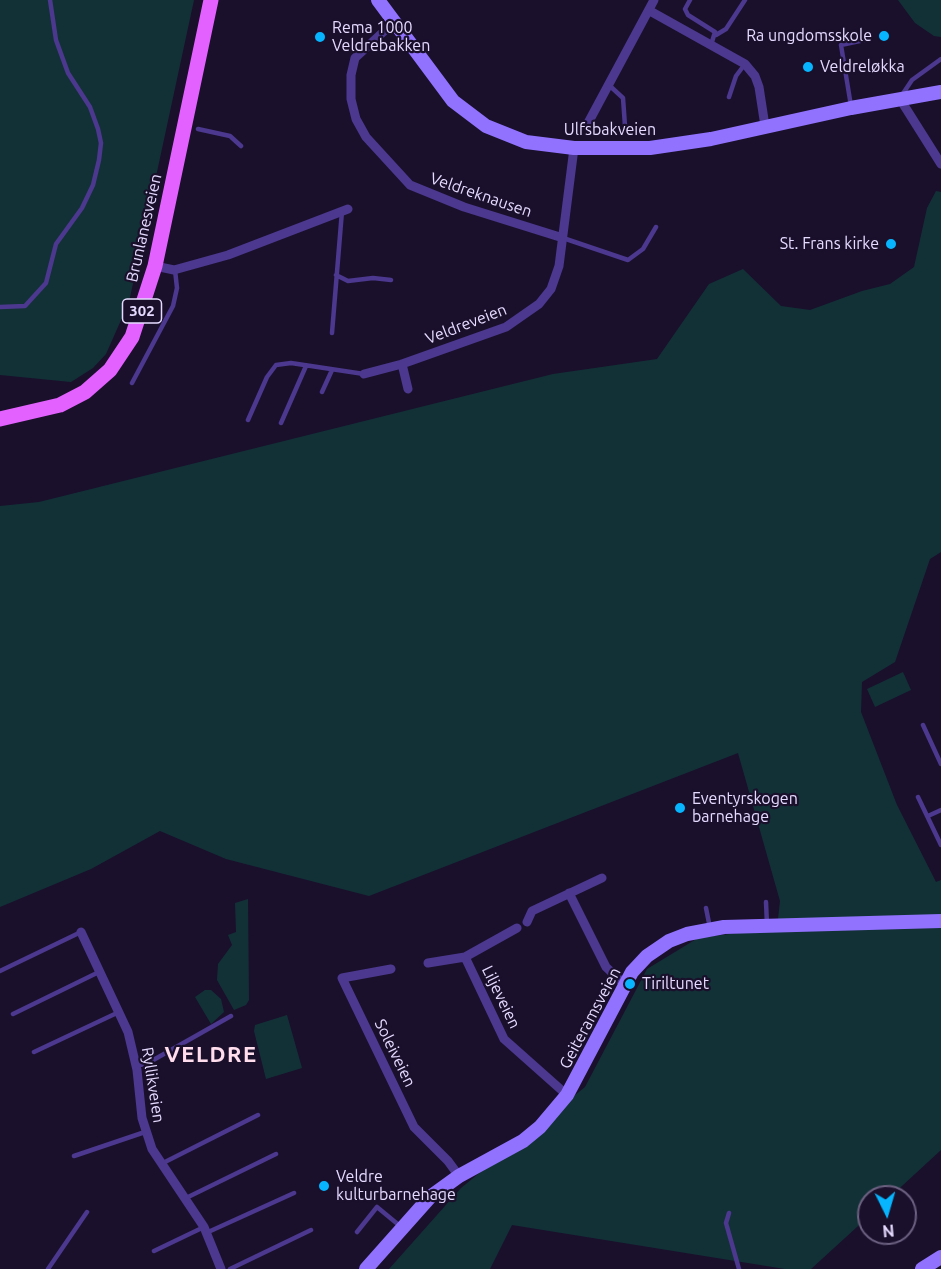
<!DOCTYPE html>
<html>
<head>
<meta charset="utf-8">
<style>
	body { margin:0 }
	#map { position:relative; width:941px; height:1269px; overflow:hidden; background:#1a102c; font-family:Ubuntu,sans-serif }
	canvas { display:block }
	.north { position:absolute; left:857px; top:1185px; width:60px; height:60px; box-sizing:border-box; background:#1a102c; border:2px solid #6c6180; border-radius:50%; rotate:175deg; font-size:16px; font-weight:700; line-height:24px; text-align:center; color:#e6dbff }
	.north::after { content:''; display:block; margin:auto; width:21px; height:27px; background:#07b5ff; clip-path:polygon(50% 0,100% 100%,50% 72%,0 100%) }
</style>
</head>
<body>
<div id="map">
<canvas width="941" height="1269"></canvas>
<div class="north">N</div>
</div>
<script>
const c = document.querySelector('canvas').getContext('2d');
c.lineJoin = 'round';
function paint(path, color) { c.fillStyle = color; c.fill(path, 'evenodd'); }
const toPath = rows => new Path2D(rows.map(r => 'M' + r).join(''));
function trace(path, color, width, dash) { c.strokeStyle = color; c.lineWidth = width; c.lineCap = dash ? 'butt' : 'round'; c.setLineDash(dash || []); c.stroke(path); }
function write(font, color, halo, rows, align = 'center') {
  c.font = font + ' Ubuntu,sans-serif'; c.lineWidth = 4.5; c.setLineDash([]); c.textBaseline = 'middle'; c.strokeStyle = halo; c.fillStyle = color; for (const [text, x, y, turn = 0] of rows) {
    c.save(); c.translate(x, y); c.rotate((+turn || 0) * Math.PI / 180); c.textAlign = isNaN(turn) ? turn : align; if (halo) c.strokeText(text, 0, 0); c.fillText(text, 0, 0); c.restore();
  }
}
const green = toPath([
	[0,0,194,0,129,302,106,354,93,368,71,382,0,375],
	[898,0,941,0,941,37,934,36,915,23],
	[936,191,941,192,941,552,930,559,895,662,862,682,861,712,897,805,936,882,941,880,941,1150,890,1197,869,1197,869,1216,811,1269,785,1269,512,1225,490,1269,389,1269,461,1188,585,1087,647,969,698,938,777,928,780,901,738,753,369,896,226,859,160,831,91,869,0,907,0,506,39,502,553,374,657,359,709,284,743,269,781,306,810,310,862,291,890,284,914,267,927,208],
	[903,672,911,690,875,707,867,689],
	[248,899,249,1000,246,1005,234,1010,217,980,218,964,232,945,228,935,236,932,235,903],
	[205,990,211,990,221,999,224,1012,211,1024,195,997],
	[287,1015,302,1068,266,1079,254,1031,255,1025]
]);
const lane = toPath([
	[690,0,685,9,688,15,715,32,711,45],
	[716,35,726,29,745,0],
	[610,86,623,98,625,126],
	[902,95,912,80,941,59],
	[729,97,736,76,745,64],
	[851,106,841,45,869,39],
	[198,129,230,136,241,146],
	[563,238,628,260,643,249,656,227],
	[336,275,348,281,373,278,391,280],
	[0,307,25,306,46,283,56,244,82,208,93,185,99,160,101,143,98,129,90,107,68,73,56,40,50,0],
	[332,333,342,211],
	[132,383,173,306,177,288,175,270],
	[322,392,332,370],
	[248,420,267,377,276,365,291,363,364,374],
	[281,423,306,366],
	[923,725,941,764],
	[918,797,941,845],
	[928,816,941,810],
	[766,902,767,925],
	[706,908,710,928],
	[0,971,81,932],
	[13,1014,101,971],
	[34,1052,119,1012],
	[136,1066,148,1063,231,1016],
	[74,1156,145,1132],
	[161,1164,258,1115],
	[184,1199,276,1154],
	[729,1213,726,1223,739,1269],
	[357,1232,377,1207,400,1226],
	[206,1233,294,1193],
	[154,1251,204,1227],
	[48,1269,87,1212],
	[230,1269,311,1230]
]);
const street = toPath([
	[650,11,745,64,755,76,759,87,765,126],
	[394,22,355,58,351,75,351,99,356,119,366,137,410,185,464,207,563,238],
	[900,99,941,164],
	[588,123,654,0],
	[155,266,174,270,228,255,348,209],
	[402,364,408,389],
	[364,374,402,364,506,327,539,304,551,289,559,266,574,148],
	[569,893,606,967,624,984],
	[527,922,532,911,602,878],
	[81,932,128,1032,137,1070,142,1118,152,1149,204,1227,221,1269],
	[465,957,504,1039,567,1095],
	[428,963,465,957,517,928],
	[391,969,342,978,414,1127,448,1161,459,1176]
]);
const secondary = toPath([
	[378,0,453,101,486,126,526,142,574,148,650,148,711,139,851,108,941,92],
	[366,1269,430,1197,459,1176,523,1141,540,1127,567,1095,632,972,647,956,669,941,687,934,724,927,941,921],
	[922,1269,941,1257]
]);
const primary = toPath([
	[0,419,60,405,85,392,110,370,132,337,155,266,211,0]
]);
const markers = [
	[884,36,6,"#07b5ff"],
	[320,37,6,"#07b5ff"],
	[808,67,6,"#07b5ff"],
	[891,244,6,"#07b5ff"],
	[680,808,6,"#07b5ff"],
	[630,984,6,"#07b5ff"],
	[324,1186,6,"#07b5ff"]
];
const shields = [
	[142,311,39]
];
const shieldNames = [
	["302",142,311]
];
const poiNames = [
	["Rema 1000",332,28],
	["Veldrebakken",332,46],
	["Ra ungdomsskole",872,36,"right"],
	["Veldreløkka",820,67],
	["St. Frans kirke",879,244,"right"],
	["Eventyrskogen",692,799],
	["barnehage",692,817],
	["Tiriltunet",642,984],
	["Veldre",336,1177],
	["kulturbarnehage",336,1195]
];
const streetNames = [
	["Ulfsbakveien",610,130],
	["Veldreknausen",481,195,19],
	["Brunlanesveien",144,228,-77],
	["Veldreveien",466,324,-21],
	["Liljeveien",501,997,64],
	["Geiteramsveien",590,1018,-62],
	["Soleiveien",395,1053,64],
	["Ryllikveien",153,1085,81]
];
const districtNames = [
	["VELDRE",211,1055]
];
paint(green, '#123137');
trace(lane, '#4c388e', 4.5);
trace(street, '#4c388e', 9);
trace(secondary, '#9172ff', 14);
trace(primary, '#e362ff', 15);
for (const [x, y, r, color] of markers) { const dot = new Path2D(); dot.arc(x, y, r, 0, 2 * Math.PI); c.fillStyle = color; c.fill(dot); trace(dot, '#1a102c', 2); }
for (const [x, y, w] of shields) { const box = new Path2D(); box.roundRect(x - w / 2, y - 12, w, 24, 4.5); c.fillStyle = '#1a102c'; c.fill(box); trace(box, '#e6dbff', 1.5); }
write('bold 15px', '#e6dbff', null, shieldNames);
write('16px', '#e6dbff', '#1a102c', poiNames, 'left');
write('16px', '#e6dbff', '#1a102c', streetNames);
c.letterSpacing = '1.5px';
write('bold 22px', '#ffddec', '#1a102c', districtNames);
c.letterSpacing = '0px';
</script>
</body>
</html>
